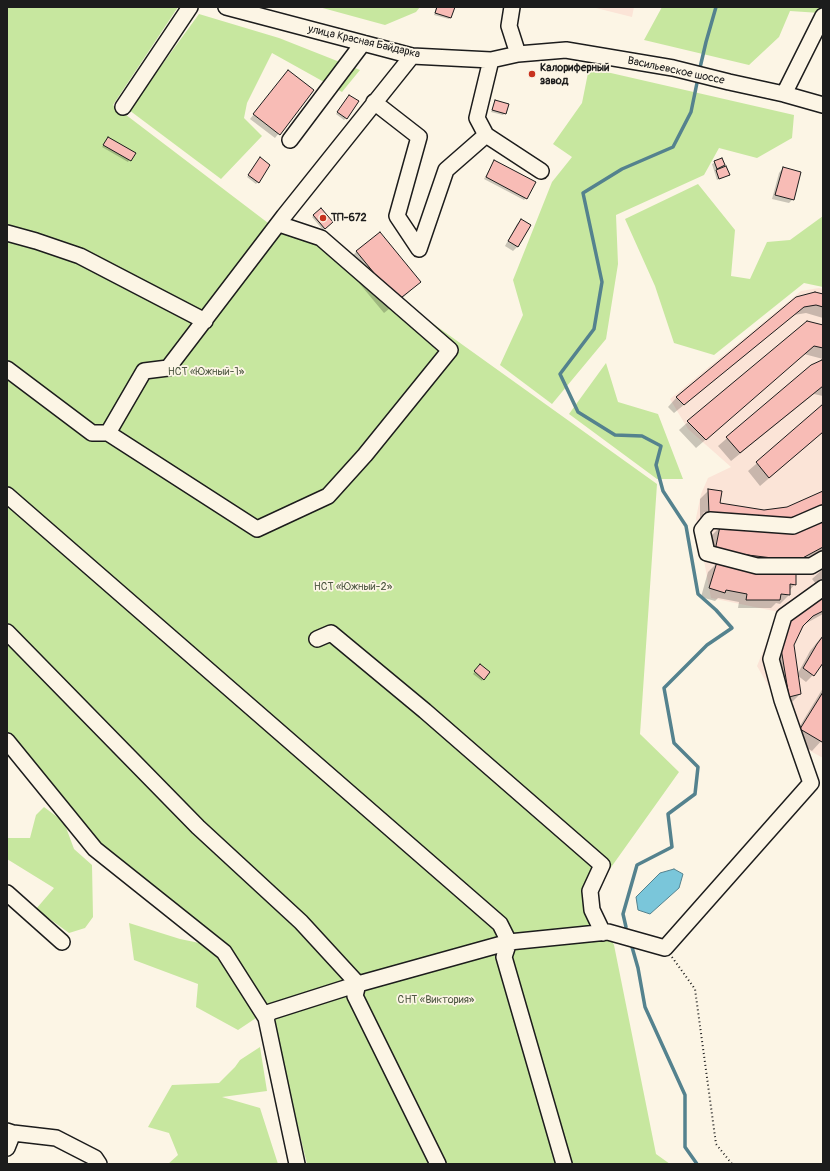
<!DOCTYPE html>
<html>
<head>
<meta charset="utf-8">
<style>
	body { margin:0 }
	#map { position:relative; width:830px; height:1171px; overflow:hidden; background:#fcf5e5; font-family:Pangolin,sans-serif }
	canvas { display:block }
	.frame { position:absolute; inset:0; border:8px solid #1c1c1c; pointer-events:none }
</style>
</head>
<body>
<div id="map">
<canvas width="830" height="1171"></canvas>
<div class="frame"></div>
</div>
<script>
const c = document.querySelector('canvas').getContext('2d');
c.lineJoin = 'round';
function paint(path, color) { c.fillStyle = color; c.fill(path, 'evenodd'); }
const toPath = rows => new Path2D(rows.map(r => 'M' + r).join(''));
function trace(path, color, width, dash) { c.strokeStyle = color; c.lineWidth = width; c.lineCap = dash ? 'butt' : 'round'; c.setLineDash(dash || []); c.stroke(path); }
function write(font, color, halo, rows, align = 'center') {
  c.font = font + ' Pangolin,sans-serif'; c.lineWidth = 3.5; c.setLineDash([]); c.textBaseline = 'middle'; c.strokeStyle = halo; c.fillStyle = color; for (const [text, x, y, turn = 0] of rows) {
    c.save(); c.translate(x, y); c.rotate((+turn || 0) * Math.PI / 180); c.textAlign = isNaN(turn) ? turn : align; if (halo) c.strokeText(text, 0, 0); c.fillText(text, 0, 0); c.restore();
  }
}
const built = toPath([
	[592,7,634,7,632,17],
	[819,288,823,289,823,758,794,742,783,711,757,666,779,612,711,598,696,518,701,494,708,478,731,467,688,429,670,399,801,291]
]);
const green = toPath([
	[7,7,178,7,113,105,272,226,319,242,657,484,640,734,679,772,597,887,594,920,608,932,614,945,656,1154,670,1164,307,1164,270,1012,231,952,105,852,7,732],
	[319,7,420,7,416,12,385,25],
	[662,7,821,7,820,13,790,11,779,37,749,65,644,40],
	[199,14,279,38,360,70,342,92,272,53,247,103,244,118,262,136,221,179,129,110],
	[589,68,794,115,792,138,757,158,719,148,704,175,616,215,618,264,606,339,552,404,500,365,523,315,513,280,552,182,572,157,553,144,582,103],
	[698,184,735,230,731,276,750,279,767,242,790,240,823,216,823,287,804,283,714,355,674,343,655,286,625,219],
	[606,363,618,402,658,414,683,479,657,479,569,414],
	[44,807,64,822,74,849,92,865,93,917,85,928,69,933,36,909,54,888,7,859,7,838,30,838,36,815],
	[129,923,180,939,209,945,241,984,256,1018,238,1030,196,1007,198,984,134,960],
	[260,1047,267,1091,222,1097,260,1108,278,1164,168,1164,178,1155,169,1133,148,1127,172,1085,219,1083,235,1067,240,1060]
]);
const water = toPath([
	[674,869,683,874,679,888,650,914,638,910,636,897,660,873,674,869]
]);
const shadow = toPath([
	[436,7,454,7,450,18,449,19,434,15],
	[288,71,313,90,275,138,250,119],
	[347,98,346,118,344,120,336,114],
	[495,101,505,113,503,115,491,112],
	[108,138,134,153,128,162,102,147],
	[722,159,728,175,717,180,712,164],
	[259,160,258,182,256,184,247,177],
	[493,163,526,198,524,200,484,179],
	[783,168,793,199,789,203,772,199,779,173],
	[321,210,331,222,323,230,312,217],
	[521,220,518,246,513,251,505,246,517,224],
	[357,251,420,282,406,295,384,313,344,265],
	[823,295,823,318,806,313,794,315,674,413,668,407,676,398,797,298],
	[823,326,823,359,804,354,696,448,679,430,688,422],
	[823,362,823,396,814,394,731,461,718,446,811,366],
	[823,406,823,432,760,486,748,471],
	[709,490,719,503,764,511,787,508,823,492,823,509,780,527,700,522,700,499],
	[704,512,728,514,732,516,703,514],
	[823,519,823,550,787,569,707,559,711,536,720,527],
	[717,563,795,584,789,591,789,595,780,604,776,603,771,608,738,608,739,602,718,598,715,601,701,597,708,572],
	[823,569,823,582,817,585,812,579],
	[823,597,823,614,803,625,793,644,797,675,810,651,823,635,823,661,813,675,806,682,797,675,800,694,791,703,780,705,772,651],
	[478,667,483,679,482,681,473,674],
	[823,688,823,739,812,751,792,739]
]);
const stream = toPath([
	[699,72,706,42,716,7],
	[626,927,623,914,637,865,672,847,668,814,695,794,698,767,674,743,664,688,707,645,732,628,716,610,698,594,686,526,663,491,656,465,661,446,642,436,615,435,578,412,560,374,594,329,602,282,583,193,622,169,673,147,691,112,698,78],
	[632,947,638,968,645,1007,685,1095,685,1147,697,1164]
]);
const building = toPath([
	[437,7,455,7,451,18,435,13,437,7],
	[288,70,314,90,280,135,253,114,288,70],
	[349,95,359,101,347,119,337,112,349,95],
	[495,100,509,104,506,114,492,110,495,100],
	[108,137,136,153,131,161,103,145,108,137],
	[260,157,270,165,259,183,248,175,260,157],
	[722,158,725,165,717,169,714,161,722,158],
	[494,160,536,182,527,199,486,177,494,160],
	[726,166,730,175,719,179,716,170,726,166],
	[783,167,801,172,794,200,775,195,783,167],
	[321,208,333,222,325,229,313,215,321,208],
	[521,219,531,225,518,247,508,241,521,219],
	[380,232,421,282,397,301,356,251,380,232],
	[815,292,823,294,823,307,816,305,804,307,684,405,676,397,796,297,815,292],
	[807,321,823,325,823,348,814,346,706,440,687,421,807,321],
	[822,360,823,361,823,386,740,453,726,437,811,365,822,360],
	[823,404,823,432,769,478,756,462,823,404],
	[708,489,722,491,720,503,764,510,787,507,823,491,823,505,789,519,709,513,708,489],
	[823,518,823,547,797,561,715,551,720,526,823,518],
	[717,562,796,573,796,585,790,584,790,595,781,594,780,600,746,600,747,594,726,590,725,593,709,588,717,562],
	[823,595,823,611,813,616,803,626,794,645,801,694,789,697,780,642,785,629,790,621,799,612,823,595],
	[823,636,823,663,814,676,803,668,817,644,823,636],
	[480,664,490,672,484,680,474,671,480,664],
	[823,692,823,741,822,742,800,729,823,692]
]);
const path = toPath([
	[672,957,695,989,716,1144,732,1164]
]);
const minor = toPath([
	[226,7,412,56,491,60,518,54,566,50,673,68,729,82,784,94,823,105],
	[512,7,509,26,518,54],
	[784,94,823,16],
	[374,102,419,137,397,216,419,249,446,170,486,135,477,118,491,60],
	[123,107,190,7],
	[486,135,541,171],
	[290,140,363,43],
	[7,233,36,241,80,256,205,321],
	[7,369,92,433,108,433,257,529,328,496,365,455,450,350,321,238,279,224],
	[108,433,144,371,168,368,284,216,412,56],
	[7,495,500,924,509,942,504,957,564,1164],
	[823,513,793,526,710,520,702,530,707,553,757,566,811,566,823,559],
	[7,632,198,827,301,922,358,984,270,1012,266,1018,224,952,95,849,7,741],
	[317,639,331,633,425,711,602,865,590,891,592,910,603,933],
	[7,893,62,942],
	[266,1018,297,1164],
	[7,1131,13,1133,56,1138,95,1158,99,1164],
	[7,1148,13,1133],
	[438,1164,355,996,358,984,509,942,608,932,665,948,811,783,782,700,771,659,784,616,823,588]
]);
const markers = [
	[532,74,4,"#c8321e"],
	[323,218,4,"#c8321e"]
];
const streetNames = [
	["улица Красная Байдарка",364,42,13],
	["Васильевское шоссе",676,71,12]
];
const poiNames = [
	["Калориферный",540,68],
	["завод",540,81],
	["ТП-672",331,218]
];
const parkNames = [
	["НСТ «Южный-1»",206,372],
	["НСТ «Южный-2»",353,587],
	["СНТ «Виктория»",436,1000]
];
paint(built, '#fbe4d7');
paint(green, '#c7e79f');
paint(water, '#7ac6da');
trace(water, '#54828e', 1);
paint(shadow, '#0003');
trace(stream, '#54828e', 3.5);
paint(building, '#f8bcb6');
trace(building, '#1c1c1c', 1);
trace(minor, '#1c1c1c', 18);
trace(path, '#1c1c1c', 2, [1, 3]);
trace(minor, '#fcf5e5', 15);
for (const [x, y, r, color] of markers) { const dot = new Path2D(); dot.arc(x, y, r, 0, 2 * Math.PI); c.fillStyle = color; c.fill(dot); trace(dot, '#fcf5e5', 1.5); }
write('11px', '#1c1c1c', '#fcf5e5', streetNames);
write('bold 11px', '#1c1c1c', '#fcf5e5', poiNames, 'left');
write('11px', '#4f5943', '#fcf5e5', parkNames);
</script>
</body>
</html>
